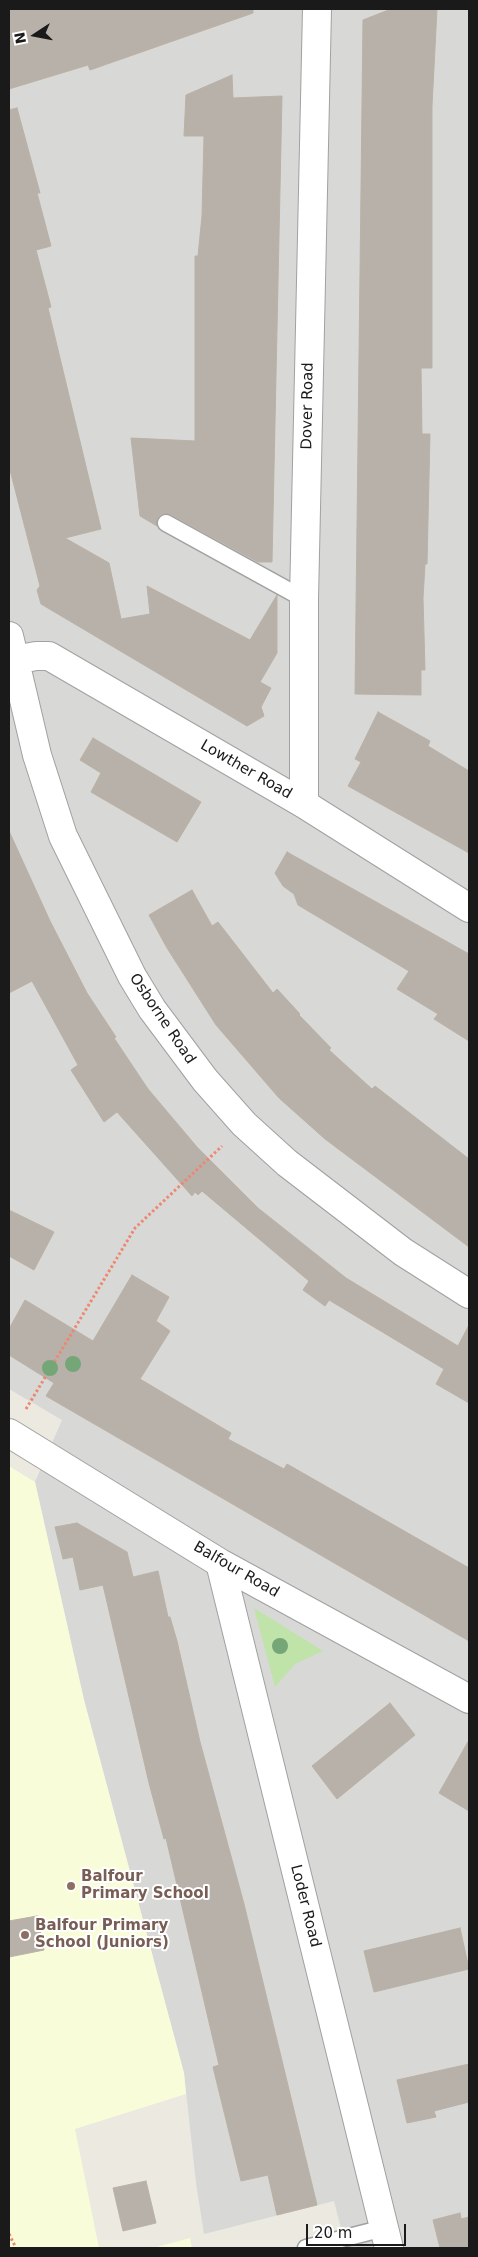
<!DOCTYPE html>
<html>
<head>
<meta charset="utf-8">
<style>
	body { margin:0 }
	#map { position:relative; width:478px; height:2257px; overflow:hidden; background:#ebe9e0; font-family:"DejaVu Sans",sans-serif }
	canvas { display:block }
	.frame { position:absolute; inset:0; border:10px solid #1a1a1a; pointer-events:none }
	.north { position:absolute; left:10px; top:10px; width:50px; height:50px; -webkit-text-stroke:4px #fff; paint-order:stroke; rotate:259deg; font-size:14px; font-weight:700; line-height:20px; text-align:center; color:#1a1a1a }
	.north::after { content:''; display:block; margin:auto; width:18px; height:22px; background:#1a1a1a; clip-path:polygon(50% 0,100% 100%,50% 72%,0 100%) }
	.scale { position:absolute; left:306px; top:2224px; width:100px; height:22px; box-sizing:border-box; border:2px solid #1a1a1a; border-top:0; padding-left:6px; font-size:15px; line-height:18px; white-space:nowrap; color:#1a1a1a; -webkit-text-stroke:4px #fff; paint-order:stroke }
</style>
</head>
<body>
<div id="map">
<canvas width="478" height="2257"></canvas>
<div class="frame"></div>
<div class="north">N</div>
<div class="scale">20 m</div>
</div>
<script>
const c = document.querySelector('canvas').getContext('2d');
c.lineJoin = 'round';
function paint(path, color) { c.fillStyle = color; c.fill(path, 'evenodd'); }
const toPath = rows => new Path2D(rows.map(r => 'M' + r).join(''));
function trace(path, color, width, dash) { c.strokeStyle = color; c.lineWidth = width; c.lineCap = dash ? 'butt' : 'round'; c.setLineDash(dash || []); c.stroke(path); }
function write(font, color, halo, rows, align = 'center') {
  c.font = font + ' "DejaVu Sans",sans-serif'; c.lineWidth = 4; c.setLineDash([]); c.textBaseline = 'middle'; c.strokeStyle = halo; c.fillStyle = color; for (const [text, x, y, turn = 0] of rows) {
    c.save(); c.translate(x, y); c.rotate((+turn || 0) * Math.PI / 180); c.textAlign = isNaN(turn) ? turn : align; if (halo) c.strokeText(text, 0, 0); c.fillText(text, 0, 0); c.restore();
  }
}
const residential = toPath([
	[9,9,469,9,469,2248,346,2248,334,2201,204,2234,196,2183,184,2073,84,1700,35,1482,62,1420,9,1389]
]);
const education = toPath([
	[9,1466,35,1482,84,1700,184,2073,186,2094,75,2129,99,2248,9,2248],
	[190,2238,192,2248,153,2248]
]);
const grass = toPath([
	[254,1608,323,1651,295,1664,275,1687]
]);
const building = toPath([
	[9,9,253,9,253,13,90,70,88,65,9,89,9,9],
	[391,9,437,9,432,106,432,368,421,368,422,434,430,434,427,564,425,564,423,598,425,670,421,670,421,695,355,694,363,20,391,9],
	[232,75,233,98,282,96,272,562,258,562,170,514,160,515,157,519,157,526,140,516,131,438,195,441,195,256,198,256,202,216,204,136,184,136,186,95,232,75],
	[17,108,40,193,37,193,51,246,36,250,51,307,48,308,101,529,65,538,109,563,121,619,150,614,147,586,250,640,277,595,277,653,260,682,271,688,261,707,264,716,247,726,41,604,37,590,40,586,9,466,9,110,17,108],
	[378,712,430,741,428,746,469,771,469,853,348,786,361,762,355,759,378,712],
	[93,738,201,802,177,842,91,792,101,773,80,760,93,738],
	[9,831,50,921,87,993,116,1037,114,1038,148,1089,197,1147,258,1208,346,1278,458,1346,469,1325,469,1403,436,1384,444,1369,329,1300,325,1306,303,1290,309,1281,202,1191,198,1195,195,1192,192,1196,117,1112,104,1122,71,1070,78,1065,32,981,9,993,9,831],
	[287,852,469,954,469,1041,434,1019,438,1014,397,989,409,971,298,905,294,894,283,886,275,873,287,852],
	[192,890,212,926,218,922,273,993,277,989,300,1014,299,1015,331,1048,329,1050,372,1089,375,1086,469,1159,469,1247,325,1139,279,1098,216,1025,167,948,149,915,192,890],
	[9,1210,54,1232,34,1270,9,1256,9,1210],
	[132,1275,169,1297,156,1321,170,1331,140,1379,231,1433,228,1439,284,1469,287,1464,469,1568,469,1641,46,1396,54,1383,9,1355,9,1329,25,1300,93,1341,132,1275],
	[77,1523,127,1552,133,1577,158,1571,168,1617,170,1617,177,1641,200,1742,244,1904,317,2205,277,2215,268,2175,241,2181,213,2067,219,2065,166,1838,164,1839,149,1783,103,1585,80,1590,73,1557,63,1559,55,1527,77,1523],
	[390,1703,415,1735,337,1799,312,1766,390,1703],
	[469,1740,469,1811,439,1793,469,1740],
	[37,1916,44,1950,9,1957,9,1921,37,1916],
	[460,1928,469,1969,374,1992,364,1951,460,1928],
	[469,2064,469,2102,434,2111,436,2117,407,2123,397,2080,469,2064],
	[146,2181,156,2223,123,2231,113,2188,146,2181],
	[460,2213,461,2219,469,2217,469,2248,440,2248,433,2220,460,2213]
]);
const path = toPath([
	[26,1409,135,1228,222,1146],
	[9,2234,16,2248]
]);
const service = toPath([
	[166,523,304,599],
	[306,2248,384,2228]
]);
const minor = toPath([
	[9,636,37,755,63,836,132,976,152,1009,205,1080,244,1124,287,1163,403,1252,469,1294],
	[15,660,36,656,49,656,304,804,469,908],
	[304,804,304,599,317,9],
	[9,1433,220,1563,469,1699],
	[220,1563,389,2248]
]);
const trees = [
	[73,1364],
	[50,1368],
	[280,1646]
];
const markers = [
	[71,1886,5,"#8d6e63"],
	[25,1935,5,"#8d6e63"]
];
const streetNames = [
	["Dover Road",308,406,-89],
	["Lowther Road",246,770,30],
	["Osborne Road",162,1019,56],
	["Balfour Road",236,1570,30],
	["Loder Road",305,1906,76]
];
const educationNames = [
	["Balfour",81,1877],
	["Primary School",81,1894],
	["Balfour Primary",35,1926],
	["School (Juniors)",35,1943]
];
paint(residential, '#d8d8d7');
paint(education, '#f9fcd9');
paint(grass, '#c0e3a9');
paint(building, '#b7b1aa');
trace(building, '#bcb1a4', 1);
trace(service, '#a1a1a1', 19);
trace(minor, '#a1a1a1', 30);
trace(path, '#ef876e', 3, [2.5, 2.5]);
trace(service, '#fff', 16);
trace(minor, '#fff', 28);
c.fillStyle = '#74a678';
for (const [x, y] of trees) { c.beginPath(); c.arc(x, y, 8, 0, 2 * Math.PI); c.fill(); }
for (const [x, y, r, color] of markers) { const dot = new Path2D(); dot.arc(x, y, r, 0, 2 * Math.PI); c.fillStyle = color; c.fill(dot); trace(dot, '#fff', 2); }
write('15px', '#1a1a1a', '#fff', streetNames);
write('bold 15px', '#785e54', '#fff', educationNames, 'left');
</script>
</body>
</html>
